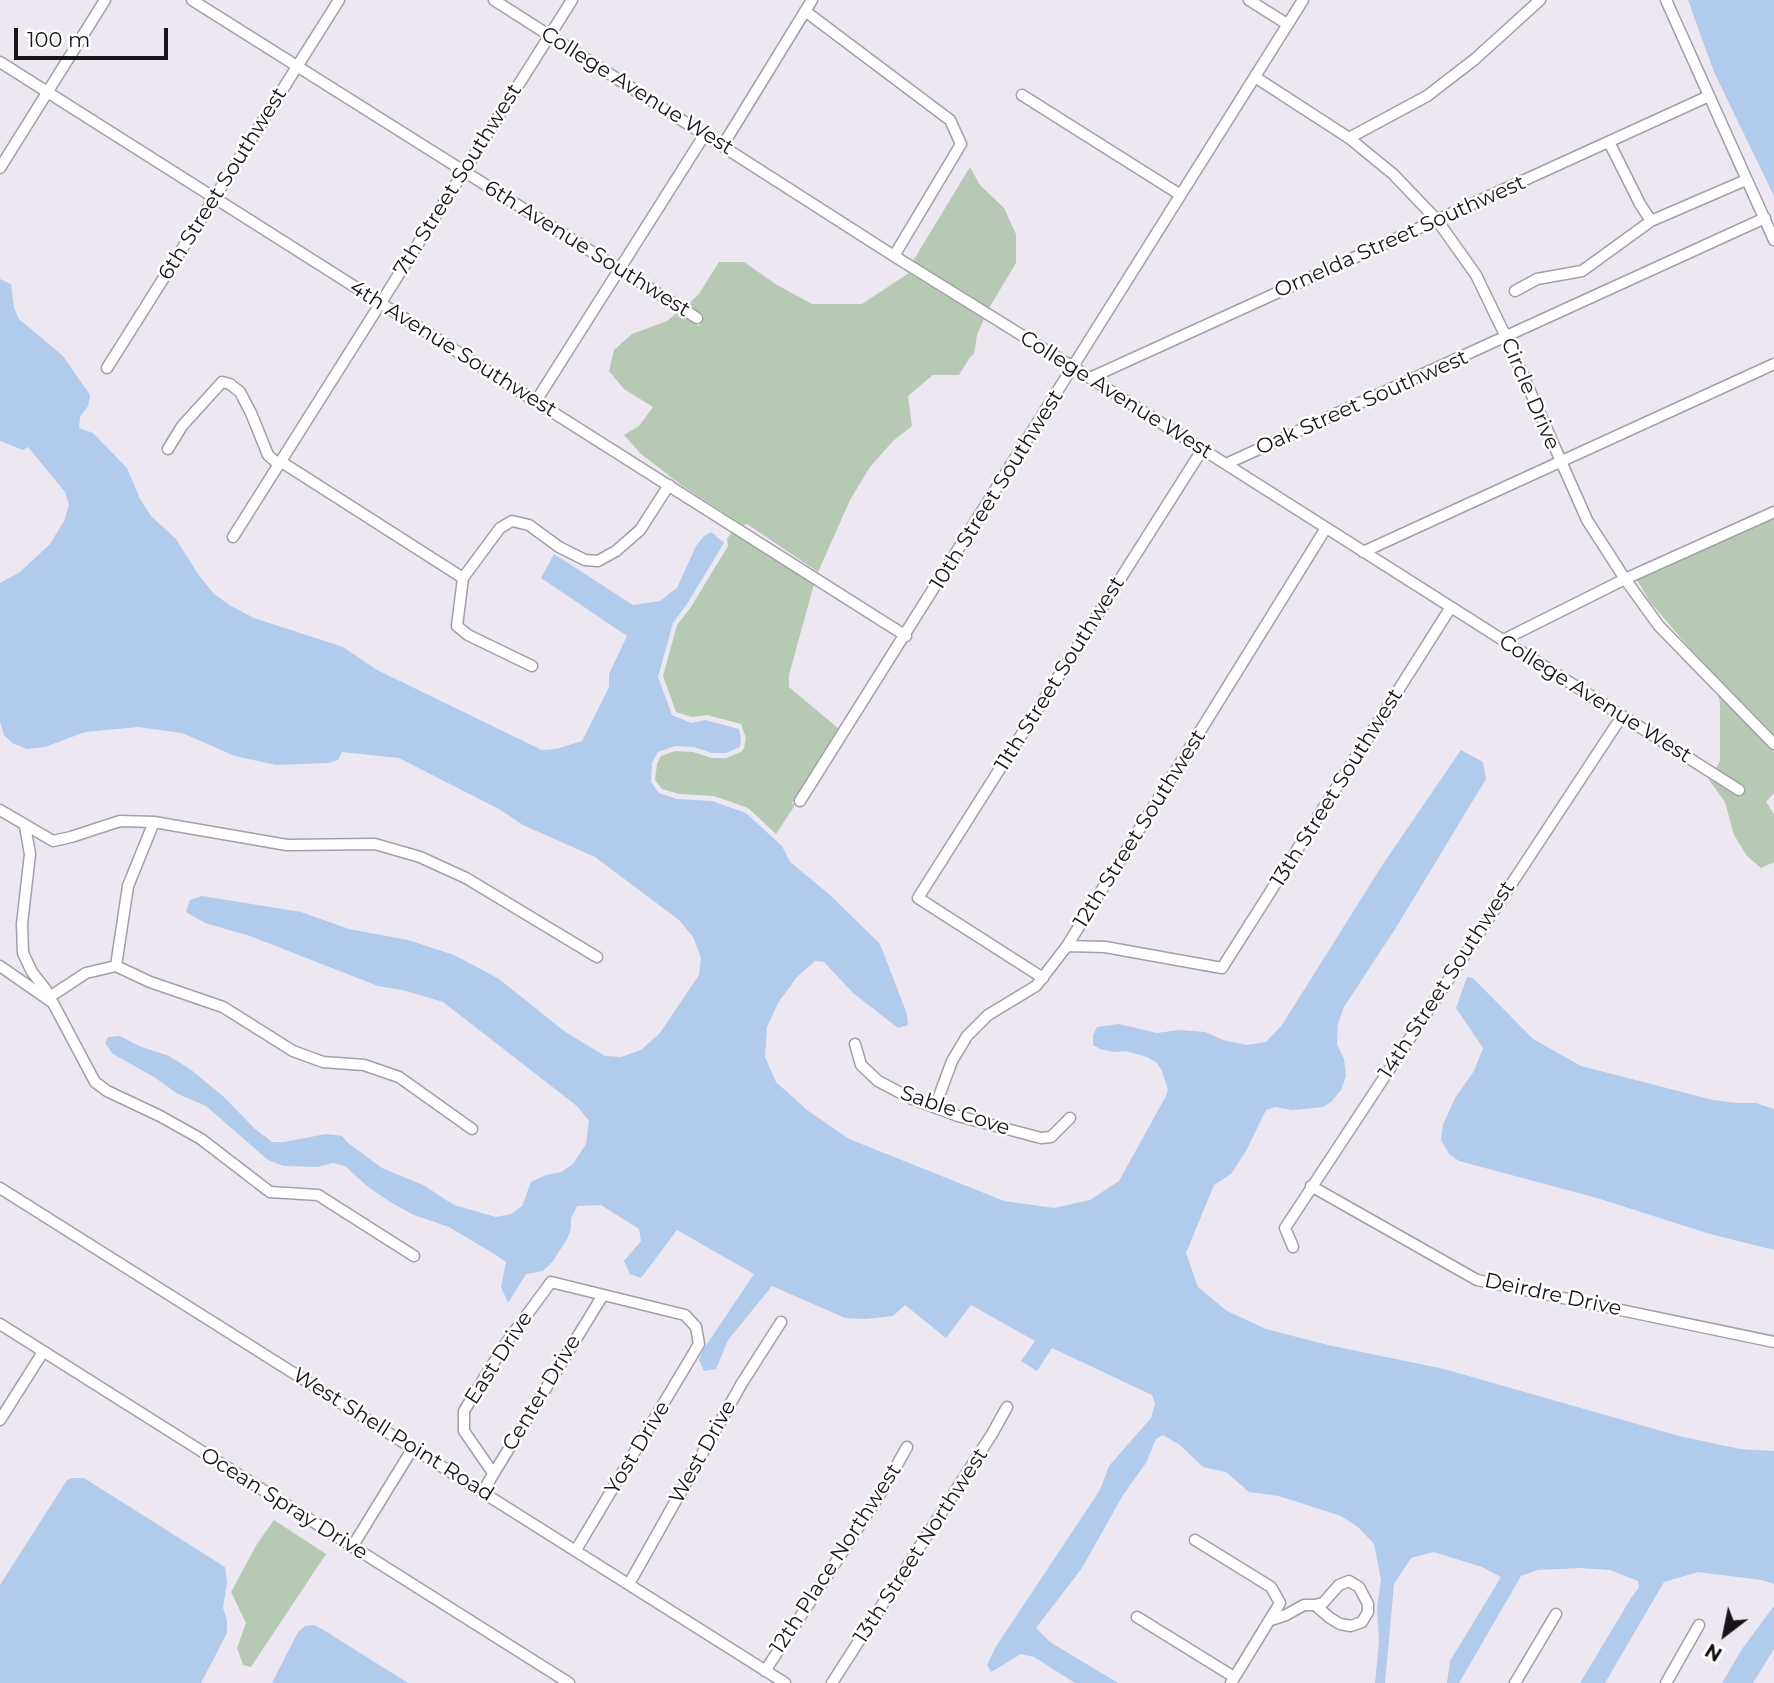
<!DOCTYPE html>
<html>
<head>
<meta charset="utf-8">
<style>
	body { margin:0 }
	#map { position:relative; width:1774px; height:1683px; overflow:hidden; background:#ede7f1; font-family:Montserrat,sans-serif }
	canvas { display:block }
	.north { position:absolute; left:1690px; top:1599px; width:70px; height:70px; -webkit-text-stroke:5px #fff; paint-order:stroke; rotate:212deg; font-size:19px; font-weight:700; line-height:28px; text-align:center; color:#171518 }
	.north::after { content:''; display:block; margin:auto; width:24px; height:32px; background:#171518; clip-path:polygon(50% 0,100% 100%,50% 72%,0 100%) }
	.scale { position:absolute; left:14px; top:28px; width:154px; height:32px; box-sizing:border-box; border:4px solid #171518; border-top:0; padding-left:9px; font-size:21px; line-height:24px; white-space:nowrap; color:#171518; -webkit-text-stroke:5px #fff; paint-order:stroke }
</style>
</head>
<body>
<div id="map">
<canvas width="1774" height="1683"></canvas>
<div class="north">N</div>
<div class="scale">100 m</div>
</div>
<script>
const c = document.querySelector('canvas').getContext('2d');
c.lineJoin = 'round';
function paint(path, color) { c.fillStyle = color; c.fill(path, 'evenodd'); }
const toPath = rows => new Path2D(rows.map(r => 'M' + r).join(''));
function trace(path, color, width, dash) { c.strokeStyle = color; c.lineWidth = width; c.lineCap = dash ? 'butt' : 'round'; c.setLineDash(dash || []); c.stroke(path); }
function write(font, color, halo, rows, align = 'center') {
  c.font = font + ' Montserrat,sans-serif'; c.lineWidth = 5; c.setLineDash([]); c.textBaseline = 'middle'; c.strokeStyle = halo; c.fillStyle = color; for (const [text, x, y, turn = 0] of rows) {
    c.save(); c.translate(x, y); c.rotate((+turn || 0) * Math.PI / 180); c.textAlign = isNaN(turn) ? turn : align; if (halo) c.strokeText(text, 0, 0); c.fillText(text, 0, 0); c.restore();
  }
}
const green = toPath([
	[970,167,980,185,1004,208,1016,234,1016,263,989,308,913,261],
	[719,262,744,262,777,285,812,304,862,304,909,273,984,319,977,335,974,354,970,357,959,375,933,375,908,396,912,426,893,441,870,467,850,500,818,572,747,524,743,525,684,487,641,454,624,435,639,426,653,407,624,389,609,371,614,350,632,334,667,321,677,313,699,326,704,316,687,305,699,294],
	[1774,519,1774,735,1692,651,1650,602,1637,580],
	[732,532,814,584,789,675,789,687,839,729,792,803,795,805,776,834,748,808,714,796,679,794,662,789,655,780,657,764,661,756,675,751,693,752,712,758,726,758,741,752,744,748,746,738,741,724,707,715,692,717,676,712,663,676,677,625,691,607,728,546,727,539],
	[1718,694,1774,752,1774,793,1766,802,1774,814,1774,862,1761,868,1747,856,1734,835,1725,802,1709,780,1710,778,1740,797,1746,788,1716,768,1720,761,1720,702],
	[274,1520,326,1554,251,1667,243,1665,237,1648,246,1623,231,1592,257,1544]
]);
const water = toPath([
	[1688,0,1774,0,1774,196,1714,72],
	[0,279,11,284,14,308,19,319,63,356,90,395,88,406,80,417,79,428,93,433,127,468,140,499,151,516,176,539,198,574,214,594,231,606,254,618,343,647,377,670,542,750,556,749,582,741,609,687,609,674,627,636,541,578,554,554,633,605,660,601,677,588,696,546,704,536,711,532,724,543,687,604,673,623,658,677,672,715,691,723,705,720,739,729,741,739,740,747,726,753,712,753,694,747,675,746,658,752,652,763,651,782,659,793,677,799,712,801,746,813,782,846,790,862,830,895,880,944,907,1014,908,1025,898,1028,853,993,824,962,815,961,797,977,778,1003,767,1027,765,1057,776,1082,807,1110,849,1139,1004,1201,1054,1208,1090,1200,1119,1181,1166,1096,1168,1090,1162,1071,1157,1063,1147,1057,1126,1051,1114,1052,1100,1049,1093,1045,1093,1035,1097,1027,1119,1024,1157,1033,1179,1030,1205,1032,1223,1040,1247,1045,1266,1042,1282,1025,1383,864,1461,750,1483,762,1486,779,1397,926,1344,1007,1338,1024,1337,1044,1344,1059,1346,1076,1341,1090,1331,1102,1323,1107,1292,1110,1275,1107,1266,1110,1246,1151,1231,1174,1214,1185,1186,1253,1198,1287,1227,1311,1266,1329,1328,1345,1444,1369,1679,1436,1740,1449,1774,1451,1774,1584,1762,1580,1698,1572,1664,1582,1605,1683,1580,1683,1631,1598,1639,1587,1638,1581,1610,1570,1580,1568,1538,1570,1521,1576,1459,1683,1447,1683,1450,1661,1501,1577,1482,1567,1434,1552,1411,1558,1394,1584,1385,1683,1375,1683,1379,1642,1377,1608,1381,1580,1374,1544,1358,1527,1341,1516,1279,1496,1249,1492,1226,1472,1203,1467,1180,1445,1163,1435,1156,1439,1146,1463,1123,1495,1082,1568,1036,1628,1050,1642,1118,1683,1075,1683,1034,1657,1021,1654,991,1672,987,1665,995,1648,1100,1490,1109,1466,1151,1418,1155,1404,1152,1395,1052,1348,1037,1371,1021,1361,1035,1341,971,1305,946,1338,905,1305,893,1316,866,1319,845,1318,772,1286,728,1340,716,1369,704,1371,699,1360,703,1350,754,1274,677,1230,641,1278,630,1274,624,1261,641,1241,639,1229,601,1205,577,1206,571,1218,571,1229,567,1239,553,1261,543,1271,526,1274,508,1303,501,1287,506,1262,496,1255,449,1227,414,1215,392,1203,368,1187,345,1166,333,1163,317,1167,284,1166,268,1160,206,1106,178,1094,154,1077,113,1054,105,1043,108,1037,120,1036,139,1046,169,1056,190,1069,224,1097,255,1129,272,1142,284,1142,326,1134,342,1136,348,1143,382,1168,423,1185,454,1205,496,1217,511,1214,522,1206,531,1182,546,1175,561,1172,573,1164,586,1144,589,1121,577,1106,443,1002,403,990,378,986,250,936,205,923,186,912,190,900,202,896,301,912,349,929,408,940,454,955,499,979,564,1031,605,1056,621,1057,641,1050,660,1033,699,975,701,958,693,937,679,920,595,857,523,825,499,809,399,758,342,752,338,760,329,763,276,765,235,756,182,733,138,727,85,732,45,747,27,749,12,743,4,735,0,722,0,583,20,572,50,544,64,521,69,505,65,492,28,447,23,450,0,441],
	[1467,977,1473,978,1533,1039,1581,1066,1713,1100,1737,1103,1756,1103,1774,1109,1774,1250,1710,1234,1597,1198,1459,1161,1449,1154,1441,1140,1443,1125,1455,1098,1474,1071,1483,1048,1456,1008],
	[72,1478,84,1478,225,1567,227,1582,223,1608,227,1620,227,1633,201,1683,0,1683,0,1585,67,1480],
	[1774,1606,1774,1649,1753,1683,1722,1683,1742,1649],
	[314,1625,322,1629,408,1683,272,1683,298,1632,305,1626]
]);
const minor = toPath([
	[192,0,697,318],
	[494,0,894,256,1073,367,1739,790],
	[1249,0,1287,24],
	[1666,0,1774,240],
	[805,11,950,120,961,144,894,256],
	[0,62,906,636],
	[1255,77,1349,138,1393,174,1437,220,1476,275,1506,337,1587,520,1625,579,1659,626,1774,744],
	[1022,95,1179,194],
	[1349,138,1427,96,1475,59,1540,0],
	[1609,142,1640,204,1651,221],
	[723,145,812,0],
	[0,168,105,0],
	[1515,291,1537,279,1582,271,1651,221,1746,180],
	[107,368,339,0],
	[1090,378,1709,96],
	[536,401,705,134],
	[168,449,182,426,222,382,230,384,240,392,251,413,268,455,278,464],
	[280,461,463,578],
	[1226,464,1765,218],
	[233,537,572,0],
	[1363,552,1774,364],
	[463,578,500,528,512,521,529,525,559,547,585,560,598,561,616,551,640,530,669,485],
	[463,578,457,626,468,635,532,666],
	[1503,640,1625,579,1774,512],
	[800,801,1303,0],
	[0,810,53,841,71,837,120,821,154,822,287,845,375,844,420,857,466,878,597,957],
	[25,826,30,854,22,924,23,953,32,972,46,990,48,998,86,973,116,966,150,982,223,1007,293,1051,323,1062,364,1065,399,1077,472,1129],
	[1067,946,1105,947,1222,968,1451,607],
	[0,966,53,1003,95,1082,107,1091,160,1116,201,1139,270,1192,318,1195,414,1256],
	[116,966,128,886,154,822],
	[1043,978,918,898,1202,450],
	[855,1044,861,1065,878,1081,912,1099,958,1116,1041,1138,1051,1137,1070,1118],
	[935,1107,952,1061,967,1036,988,1015,1036,986,1067,946,1326,528],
	[1311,1186,1477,1280,1774,1342],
	[0,1188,785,1683],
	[1293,1247,1285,1228,1622,716],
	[0,1324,569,1683],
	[0,1420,43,1352],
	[493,1473,464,1431,464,1411,504,1346,551,1282,685,1315,696,1327,699,1344,576,1550],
	[483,1491,603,1295],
	[1195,1540,1271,1587,1280,1603,1231,1683],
	[352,1547,413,1448],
	[629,1584,742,1383,781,1322],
	[1137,1617,1234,1677],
	[1271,1620,1286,1615,1304,1605,1315,1605,1323,1603,1339,1585,1349,1581,1359,1587,1368,1604,1368,1612,1362,1622,1351,1626,1340,1624,1330,1618,1315,1605],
	[765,1671,884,1488,907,1447],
	[832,1683,992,1434,1007,1407],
	[1515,1683,1556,1614],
	[1666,1683,1699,1625]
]);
const streetNames = [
	["College Avenue West",637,91,32],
	["7th Street Southwest",458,180,-58],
	["6th Street Southwest",223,184,-58],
	["Ornelda Street Southwest",1400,237,-24],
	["6th Avenue Southwest",587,249,32],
	["4th Avenue Southwest",453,349,32],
	["Circle Drive",1530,394,67],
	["College Avenue West",1116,395,32],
	["Oak Street Southwest",1362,403,-24],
	["10th Street Southwest",997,490,-58],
	["11th Street Southwest",1060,674,-58],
	["College Avenue West",1595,699,32],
	["13th Street Southwest",1337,788,-58],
	["12th Street Southwest",1140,829,-58],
	["14th Street Southwest",1447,980,-57],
	["Sable Cove",955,1111,19],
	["Deirdre Drive",1553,1295,12],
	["East Drive",499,1358,-57],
	["Center Drive",542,1393,-59],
	["West Shell Point Road",393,1435,32],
	["Yost Drive",638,1448,-59],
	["West Drive",703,1452,-61],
	["Ocean Spray Drive",284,1504,32],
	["13th Street Northwest",921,1546,-57],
	["12th Place Northwest",836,1559,-57]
];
paint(green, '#b6c9b3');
paint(water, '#b0cbeb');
trace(minor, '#a39ea7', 13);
trace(minor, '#fff', 10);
write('21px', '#171518', '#fff', streetNames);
</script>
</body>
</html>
